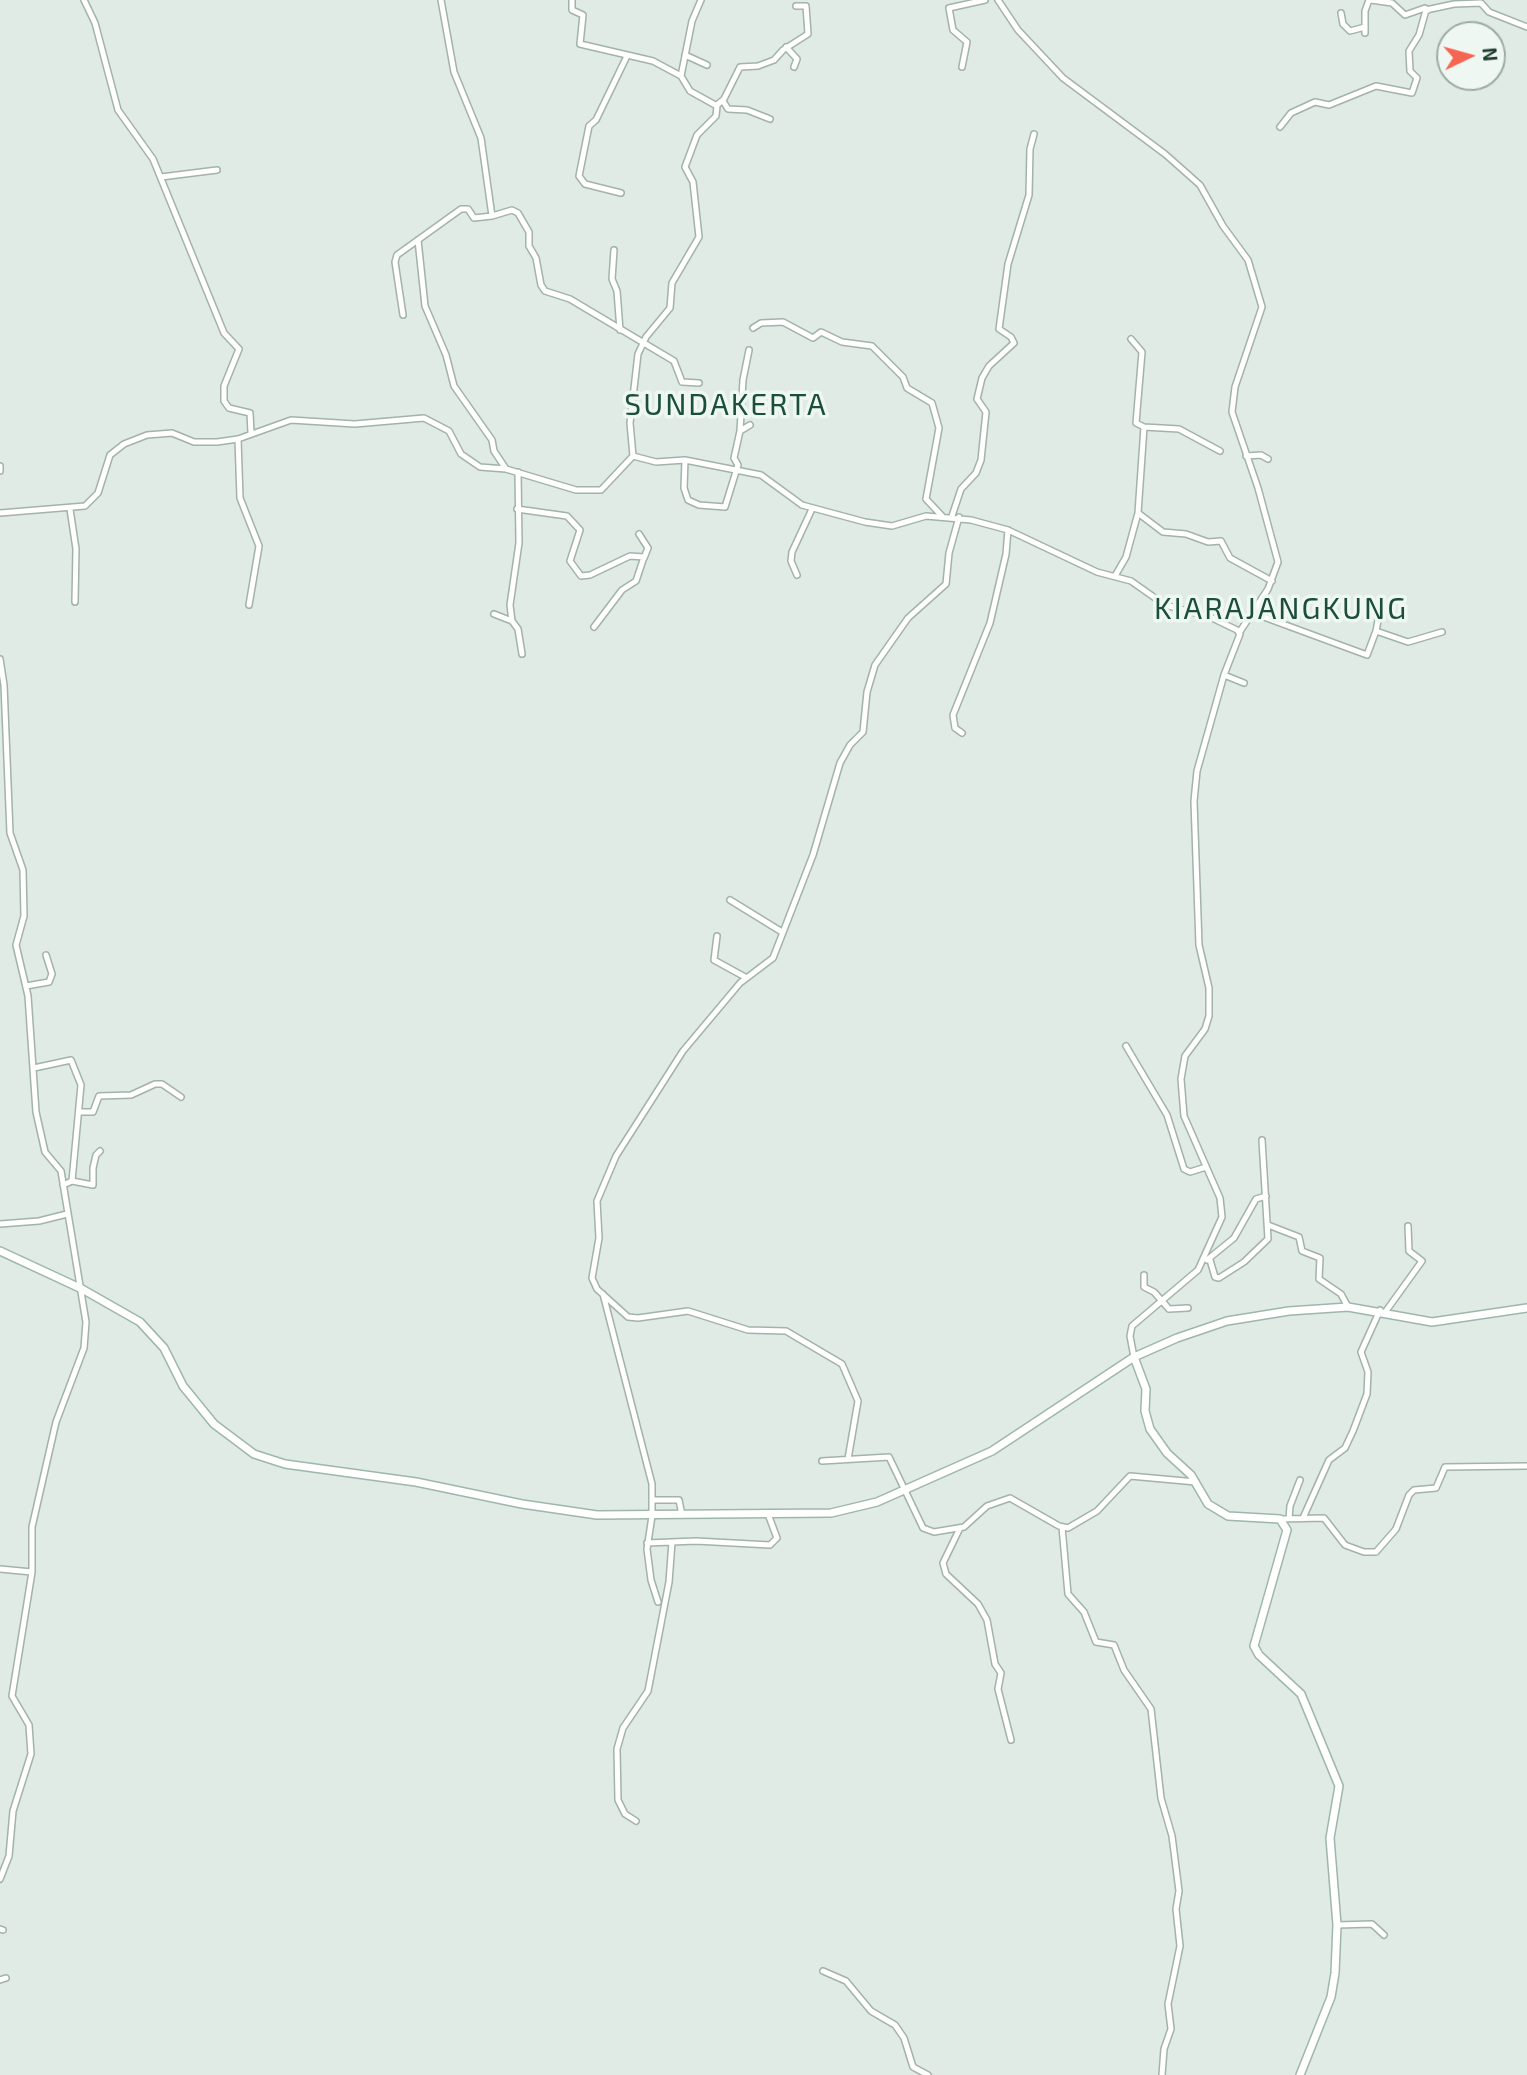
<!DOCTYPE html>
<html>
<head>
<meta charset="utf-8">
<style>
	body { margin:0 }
	#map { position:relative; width:1527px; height:2075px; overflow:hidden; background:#dfebe4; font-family:"Exo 2",sans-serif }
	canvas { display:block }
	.north { position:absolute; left:1436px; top:21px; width:70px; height:70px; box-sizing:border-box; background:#eff7f2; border:2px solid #9caca4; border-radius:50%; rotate:85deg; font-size:19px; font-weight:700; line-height:28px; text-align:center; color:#203b30 }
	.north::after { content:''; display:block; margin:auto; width:24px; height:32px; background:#f66552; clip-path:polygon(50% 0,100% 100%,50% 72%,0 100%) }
</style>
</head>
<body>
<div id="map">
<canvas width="1527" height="2075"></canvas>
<div class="north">N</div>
</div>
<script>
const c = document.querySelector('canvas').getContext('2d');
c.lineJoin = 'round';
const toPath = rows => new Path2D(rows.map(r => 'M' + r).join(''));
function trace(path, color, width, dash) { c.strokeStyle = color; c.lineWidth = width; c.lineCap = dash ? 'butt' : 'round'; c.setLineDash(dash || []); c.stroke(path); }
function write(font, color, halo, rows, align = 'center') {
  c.font = font + ' "Exo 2",sans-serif'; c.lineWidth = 7; c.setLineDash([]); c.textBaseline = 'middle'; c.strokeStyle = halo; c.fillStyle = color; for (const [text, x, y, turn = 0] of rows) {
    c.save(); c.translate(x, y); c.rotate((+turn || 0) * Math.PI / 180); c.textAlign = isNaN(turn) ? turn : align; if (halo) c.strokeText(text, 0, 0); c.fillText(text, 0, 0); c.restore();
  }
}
const street = toPath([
	[84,0,95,23,118,110,153,159,224,333,239,349,224,386,224,401,229,408,250,413,251,433],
	[441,0,454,72,481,138,492,216,512,210,518,213,529,232,529,246,536,258,541,285,545,291,570,299,674,361,682,382,699,383],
	[572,0,572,10,583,15,580,44,653,61,681,76],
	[998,0,1018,30,1063,78,1165,154,1200,185,1223,226,1248,260,1262,307,1235,387,1232,412,1258,488,1278,562,1268,589,1239,633],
	[1371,0,1392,3,1405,15,1425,8,1428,10],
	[1341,13,1343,24,1350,31,1365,27],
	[1365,33,1365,11,1369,0],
	[786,47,797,59,794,67],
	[685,55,707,65],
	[962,67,967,42,953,30,949,8,985,0],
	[723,101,728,109,747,110,770,119],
	[717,105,724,99,740,67,758,66,774,60,783,50,808,34,806,6,796,6],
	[1280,127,1291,113,1315,102,1329,105,1376,86,1412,93,1417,78,1410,71,1409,51,1419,35,1426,10,1454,4,1481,3,1489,12,1527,27],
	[161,177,217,170],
	[621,193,585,184,579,176,589,126,596,120,627,56],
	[418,240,425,306,446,355,454,386,492,440,494,451,506,469],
	[614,250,612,279,617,291,620,330],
	[403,315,395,262,397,255,461,209,468,209,474,218,492,216],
	[753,328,761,323,783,322,813,338,821,332,842,342,872,346,903,377,907,388,932,403,939,428,926,499,942,516],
	[1131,339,1142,352,1136,423,1144,427,1179,429,1220,451],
	[740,431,743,380,749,350],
	[238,439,240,498,259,546,249,605],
	[633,456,630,423,638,354,646,337,670,308,672,283,699,237,693,182,685,167,697,135,716,116,717,106,690,91,681,76,692,21,701,0],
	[1246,456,1261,455,1268,459],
	[685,460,684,488,688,500,699,505,725,507,738,465,734,458,740,431,750,425],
	[0,466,0,471],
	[70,509,76,549,75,602],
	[517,509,567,516,580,530,570,561,581,576,590,575,630,556,644,557,636,581,622,590,594,627],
	[0,513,85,506,98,493,110,455,124,444,147,435,172,433,194,442,217,442,238,439,291,420,355,424,424,418,449,431,461,454,480,467,506,469,576,490,601,490,633,456,656,462,685,460,761,475,802,505,865,522,892,526,926,516,971,520,1008,530,1097,572,1131,581,1165,605,1210,617,1237,630,1240,634,1224,675,1197,771,1194,801,1199,945,1209,988,1209,1016,1205,1029,1185,1056,1181,1079,1184,1116,1220,1198,1222,1217,1198,1270,1132,1326,1130,1336,1134,1357],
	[1138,513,1144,427],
	[952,516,961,489,976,473,981,460,986,412,977,399,982,378,989,366,1014,343,1011,337,999,329,1008,264,1029,195,1030,149,1034,134],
	[639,534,648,548,644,558],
	[797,575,791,561,792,552,812,509],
	[1115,576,1126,557,1138,513,1163,532,1186,534,1208,542,1221,541,1230,558,1272,581],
	[1253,613,1367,655,1376,631,1408,642,1442,632],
	[494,614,512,621,510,605,519,543,518,472],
	[512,621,518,629,522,654],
	[1376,631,1382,600],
	[0,659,4,685,10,833,23,870,24,916,16,945,28,996,36,1112,45,1152,61,1171,86,1322,84,1348,56,1422,32,1527,32,1572,12,1696,29,1725,31,1754,13,1811,9,1856,0,1879],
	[1224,675,1244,683],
	[962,733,955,728,953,715,990,623,1006,554,1008,530],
	[730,900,782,932],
	[717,936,714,960,745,977],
	[26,986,49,982,52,974,46,955],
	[1126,1046,1167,1115,1184,1169,1190,1172,1206,1167],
	[34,1068,71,1060,81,1085,72,1181,63,1185],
	[79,1112,93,1112,99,1096,131,1095,155,1084,162,1084,181,1097],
	[72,1181,93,1185,93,1168,96,1155,100,1151],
	[0,1224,39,1221,67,1214],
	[1268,1225,1299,1237,1302,1251,1320,1258,1319,1279,1341,1294,1348,1307],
	[1207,1260,1234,1238,1256,1199,1266,1196],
	[1210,1260,1215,1277,1219,1278,1244,1262,1268,1239,1262,1140],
	[1144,1275,1144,1287,1154,1292,1169,1309,1188,1308],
	[603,1294,652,1484,652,1516,647,1549,651,1580,658,1602],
	[1386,1311,1422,1261,1409,1251,1408,1226],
	[848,1459,858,1401,842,1364,786,1331,748,1330,688,1311,638,1318,628,1317,597,1289,592,1278,599,1238,597,1201,616,1156,683,1051,740,983,773,958,813,855,840,763,850,745,863,732,867,692,875,665,908,618,946,584,949,553,959,517],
	[822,1461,889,1457,923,1528,934,1532,964,1527,987,1506,1010,1498,1059,1526,1068,1528,1097,1511,1130,1476,1196,1482],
	[652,1500,679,1500,682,1515],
	[1303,1518,1329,1460,1345,1448,1353,1431,1367,1394,1368,1372,1361,1352,1380,1310],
	[1280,1519,1324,1518,1345,1545,1364,1552,1376,1552,1396,1529,1409,1495,1414,1490,1436,1488,1445,1467,1527,1466],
	[1289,1519,1290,1506,1300,1480],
	[1062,1527,1068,1594,1084,1612,1096,1642,1114,1645,1124,1670,1151,1709,1161,1798,1172,1836,1179,1891,1176,1909,1180,1946,1168,2004,1171,2029,1164,2049,1162,2075],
	[960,1528,943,1563,946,1574,978,1604,987,1620,995,1664,1001,1673,998,1689,1011,1740],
	[647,1543,696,1541,770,1545,777,1538,768,1514],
	[0,1569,32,1572],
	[636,1821,625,1814,618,1800,617,1749,623,1728,648,1691,669,1582,672,1542],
	[1337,1925,1372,1924,1384,1935],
	[0,1929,3,1930],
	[823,1971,846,1981,871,2011,895,2025,904,2038,913,2067,928,2075],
	[0,1980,6,1978]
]);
const secondary = toPath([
	[0,1251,82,1289,140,1322,164,1348,183,1386,214,1424,254,1454,285,1464,416,1482,522,1504,597,1515,831,1513,877,1502,992,1451,1134,1357,1177,1338,1227,1321,1289,1311,1348,1307,1432,1322,1527,1308],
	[1134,1357,1146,1389,1145,1411,1150,1429,1167,1453,1191,1475,1208,1504,1228,1516,1280,1519,1287,1530,1254,1646,1259,1655,1301,1694,1339,1786,1330,1838,1337,1925,1335,1973,1331,1997,1300,2075]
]);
const quarterNames = [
	["SUNDAKERTA",726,405],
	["KIARAJANGKUNG",1281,609]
];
trace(street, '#a2b3aa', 8);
trace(secondary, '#9eb7ab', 10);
trace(street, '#fff', 5);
trace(secondary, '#fff', 7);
c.letterSpacing = '2px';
write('30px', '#1b4e3b', '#eff7f2', quarterNames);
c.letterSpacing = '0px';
</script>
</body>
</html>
